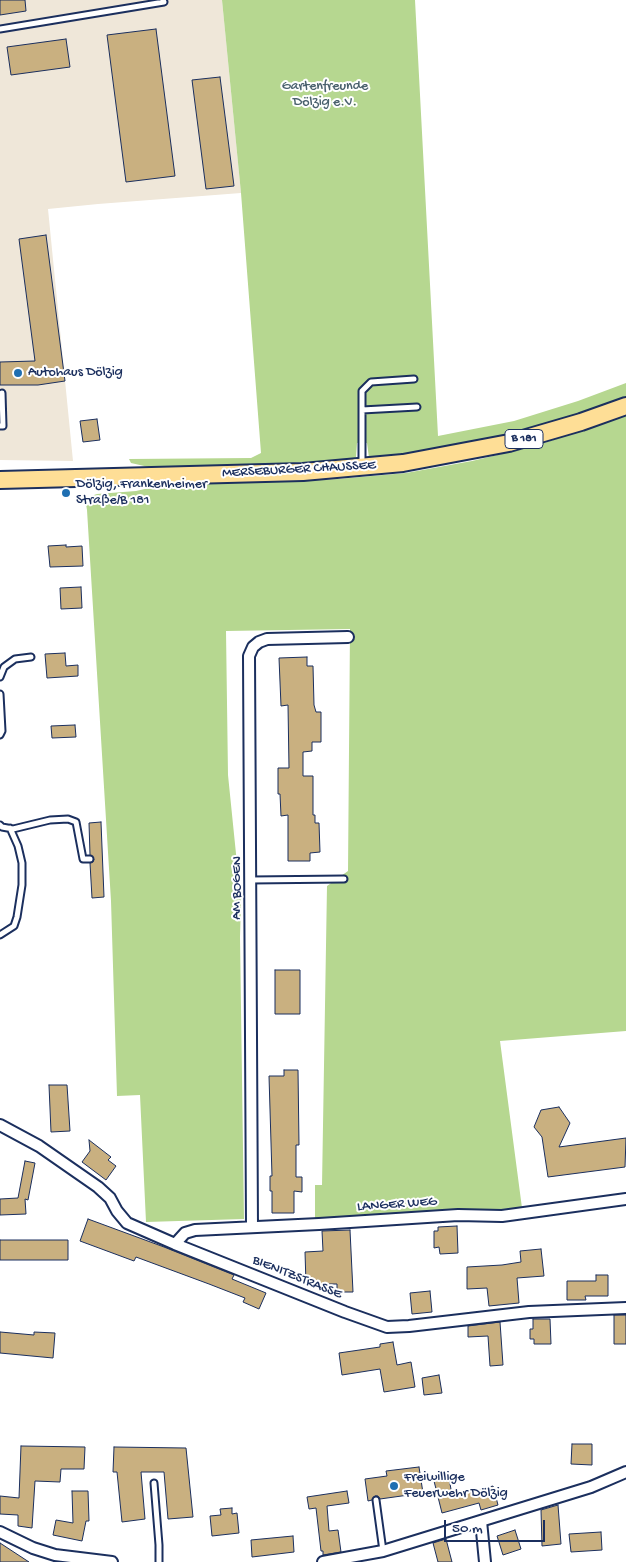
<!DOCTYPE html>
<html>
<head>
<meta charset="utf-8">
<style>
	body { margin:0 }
	#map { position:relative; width:626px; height:1562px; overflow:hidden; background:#fff; font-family:"Gochi Hand",sans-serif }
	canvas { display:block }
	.scale { position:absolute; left:444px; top:1520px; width:101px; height:22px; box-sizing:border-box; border:2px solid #1b2f5e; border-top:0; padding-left:6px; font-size:15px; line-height:18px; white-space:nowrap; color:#1b2f5e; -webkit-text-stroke:4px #fff; paint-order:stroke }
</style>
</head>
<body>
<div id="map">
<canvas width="626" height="1562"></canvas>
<div class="scale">50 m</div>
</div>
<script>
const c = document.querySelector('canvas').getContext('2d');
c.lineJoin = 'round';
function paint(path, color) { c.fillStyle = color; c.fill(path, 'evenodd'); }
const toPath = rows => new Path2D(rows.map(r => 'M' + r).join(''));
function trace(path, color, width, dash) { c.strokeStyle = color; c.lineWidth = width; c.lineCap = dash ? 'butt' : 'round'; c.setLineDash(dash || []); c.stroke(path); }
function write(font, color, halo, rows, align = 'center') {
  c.font = font + ' "Gochi Hand",sans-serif'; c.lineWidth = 4; c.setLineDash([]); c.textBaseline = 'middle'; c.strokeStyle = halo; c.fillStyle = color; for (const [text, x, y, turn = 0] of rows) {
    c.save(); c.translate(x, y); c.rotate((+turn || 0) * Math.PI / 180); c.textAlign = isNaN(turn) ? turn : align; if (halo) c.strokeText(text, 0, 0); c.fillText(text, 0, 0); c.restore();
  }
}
const built = toPath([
	[0,0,222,0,241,193,98,204,48,209,73,461,0,460]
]);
const green = toPath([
	[222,0,415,0,438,436,514,421,578,401,626,383,626,397,551,423,471,443,421,451,369,458,367,443,357,443,356,457,354,459,241,466,153,468,131,463,129,459,251,458,261,453,241,193],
	[626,416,626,1031,500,1041,522,1208,315,1219,315,1185,322,1185,327,886,348,871,350,629,226,631,228,775,241,903,240,937,244,1219,146,1222,140,1095,117,1096,111,901,87,510,85,498,97,494,136,491,158,486,338,479,406,473,472,461,535,446]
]);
const building = toPath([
	[0,0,25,0,26,11,0,15,0,0],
	[156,29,175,176,126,182,107,35,156,29],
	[66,39,70,67,11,75,7,47,66,39],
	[220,77,234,186,206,189,192,80,220,77],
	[46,235,65,381,38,385,0,385,0,362,35,361,19,239,46,235],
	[97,419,100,440,83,442,80,421,97,419],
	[66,545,66,547,82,546,83,566,50,567,48,546,66,545],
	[81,587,82,608,61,609,60,588,81,587],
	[65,653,66,666,78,665,78,676,47,678,45,654,65,653],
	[307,657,307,666,313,666,314,705,316,712,321,712,321,742,312,742,312,751,303,752,303,776,313,776,313,815,315,815,315,823,319,823,320,852,310,853,310,861,288,861,288,815,281,816,280,794,278,794,278,768,289,768,288,705,281,706,279,658,307,657],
	[75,725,76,737,52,738,51,726,75,725],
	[101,822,104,897,92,898,90,863,93,862,94,859,90,855,89,823,101,822],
	[275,970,300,970,300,1014,275,1014,275,970],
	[284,1070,298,1070,299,1145,296,1145,296,1177,302,1177,302,1192,294,1191,294,1213,272,1213,272,1191,270,1191,270,1176,272,1176,269,1076,284,1076,284,1070],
	[49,1085,67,1085,70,1131,51,1132,49,1085],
	[559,1107,570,1123,559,1147,626,1138,625,1167,548,1177,542,1137,534,1127,541,1110,559,1107],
	[89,1140,111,1157,108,1160,116,1166,106,1180,82,1162,90,1151,89,1140],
	[25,1161,35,1163,28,1200,25,1199,26,1214,0,1215,0,1199,18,1198,25,1161],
	[88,1219,164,1247,234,1275,232,1279,266,1293,259,1309,243,1302,245,1298,209,1284,136,1257,134,1261,80,1241,88,1219],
	[457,1226,458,1253,440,1254,439,1247,434,1248,434,1231,438,1231,438,1227,457,1226],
	[350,1230,353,1292,337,1292,337,1284,306,1284,305,1252,323,1251,322,1231,350,1230],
	[0,1240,68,1240,68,1260,0,1260,0,1240],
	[541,1249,544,1276,517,1278,519,1303,489,1306,487,1288,467,1289,467,1267,502,1265,521,1262,520,1251,541,1249],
	[596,1275,608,1275,608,1296,585,1296,586,1300,567,1300,567,1281,596,1281,596,1275],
	[430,1291,432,1312,412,1314,410,1293,430,1291],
	[614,1315,626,1315,626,1344,614,1344,614,1315],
	[533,1319,550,1319,551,1344,534,1344,534,1339,530,1339,530,1329,533,1329,533,1319],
	[500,1322,503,1365,490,1366,488,1336,468,1337,468,1326,500,1322],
	[0,1332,34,1335,34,1332,55,1333,53,1358,0,1353,0,1332],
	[393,1342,397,1365,411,1362,415,1387,384,1392,380,1369,342,1375,339,1353,380,1347,380,1344,393,1342],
	[439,1375,442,1393,424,1395,422,1378,439,1375],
	[572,1444,592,1444,592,1465,571,1464,572,1444],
	[21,1446,85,1447,84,1469,61,1469,60,1482,35,1481,32,1528,18,1526,18,1515,0,1514,0,1496,19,1498,21,1446],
	[114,1447,186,1448,193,1517,168,1519,164,1472,141,1472,145,1519,122,1522,117,1472,113,1472,114,1447],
	[419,1467,423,1493,380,1499,378,1496,375,1496,372,1500,368,1501,365,1479,387,1476,386,1471,419,1467],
	[449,1478,452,1495,457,1494,458,1495,493,1486,498,1505,481,1510,479,1503,442,1513,434,1481,449,1478],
	[72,1491,88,1491,89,1521,86,1521,82,1541,53,1535,56,1520,73,1523,72,1491],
	[347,1491,349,1503,327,1506,329,1531,338,1530,341,1552,323,1555,323,1551,321,1551,316,1508,309,1509,307,1497,347,1491],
	[558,1505,561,1544,542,1546,541,1510,558,1505],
	[232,1508,232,1514,237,1513,239,1533,212,1536,210,1516,221,1515,220,1509,232,1508],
	[515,1530,521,1549,503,1555,497,1536,515,1530],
	[601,1532,602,1550,571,1552,569,1534,601,1532],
	[293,1536,294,1552,252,1557,251,1540,293,1536],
	[446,1539,452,1562,438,1562,433,1543,446,1539],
	[0,1543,29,1562,0,1562,0,1543]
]);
const service = toPath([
	[0,29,164,2,163,0],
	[362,410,417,407],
	[0,426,3,426,2,393],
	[362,465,362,391,371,382,414,379],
	[0,677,4,667,15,659,31,657],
	[0,694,2,731,0,735],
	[0,825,2,827,13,829,50,820,68,819,76,822,83,859,90,859],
	[251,880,344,879],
	[0,935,14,926,17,917,22,885,22,863,18,846,10,828],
	[154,1483,159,1545,159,1562],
	[376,1500,383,1551]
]);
const minor = toPath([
	[0,1125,39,1146,98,1187,110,1198,117,1211,127,1223,175,1244,345,1312,387,1327,409,1326,529,1312,626,1308],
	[252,1226,249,656,253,647,259,642,267,639,348,637],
	[175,1244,185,1233,195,1230,319,1224,458,1215,502,1216,626,1199],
	[481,1521,485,1562],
	[0,1532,33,1548,55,1555,112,1562],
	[323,1562,383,1551,591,1487,626,1472]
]);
const primary = toPath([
	[0,480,303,472,403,463,509,443,581,422,626,406]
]);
const markers = [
	[18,373,5,"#1f6fb2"],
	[66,493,5,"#1f6fb2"],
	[394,1486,5,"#1f6fb2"]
];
const shields = [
	[524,439,38]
];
const shieldNames = [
	["B 181",524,439]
];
const parkNames = [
	["Gartenfreunde",325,87],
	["Dölzig e.V.",325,103]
];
const poiNames = [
	["Autohaus Dölzig",28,373],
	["Dölzig, Frankenheimer",76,485],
	["Straße/B 181",76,501],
	["Freiwillige",404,1478],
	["Feuerwehr Dölzig",404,1494]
];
const streetNames = [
	["MERSEBURGER CHAUSSEE",299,470,-3],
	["AM BOGEN",238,888,-90],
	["LANGER WEG",397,1205,-4],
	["BIENITZSTRASSE",297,1278,22]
];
paint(built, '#efe7d9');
paint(green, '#b6d790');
paint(building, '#c9b080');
trace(building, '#1b2f5e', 1);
trace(service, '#1b2f5e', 9);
trace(minor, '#1b2f5e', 14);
trace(primary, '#1b2f5e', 20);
trace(service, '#fff', 5);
trace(minor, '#fff', 10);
trace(primary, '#fede96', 16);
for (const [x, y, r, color] of markers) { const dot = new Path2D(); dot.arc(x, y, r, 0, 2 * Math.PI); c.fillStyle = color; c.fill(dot); trace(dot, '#fff', 2); }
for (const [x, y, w] of shields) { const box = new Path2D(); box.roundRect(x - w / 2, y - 9.5, w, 19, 4); c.fillStyle = '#fff'; c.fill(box); trace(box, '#1b2f5e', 1); }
write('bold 12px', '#1b2f5e', null, shieldNames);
write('14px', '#4a616d', '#fff', parkNames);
write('14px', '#1b2f5e', '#fff', poiNames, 'left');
write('14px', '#1b2f5e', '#fff', streetNames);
</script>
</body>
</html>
